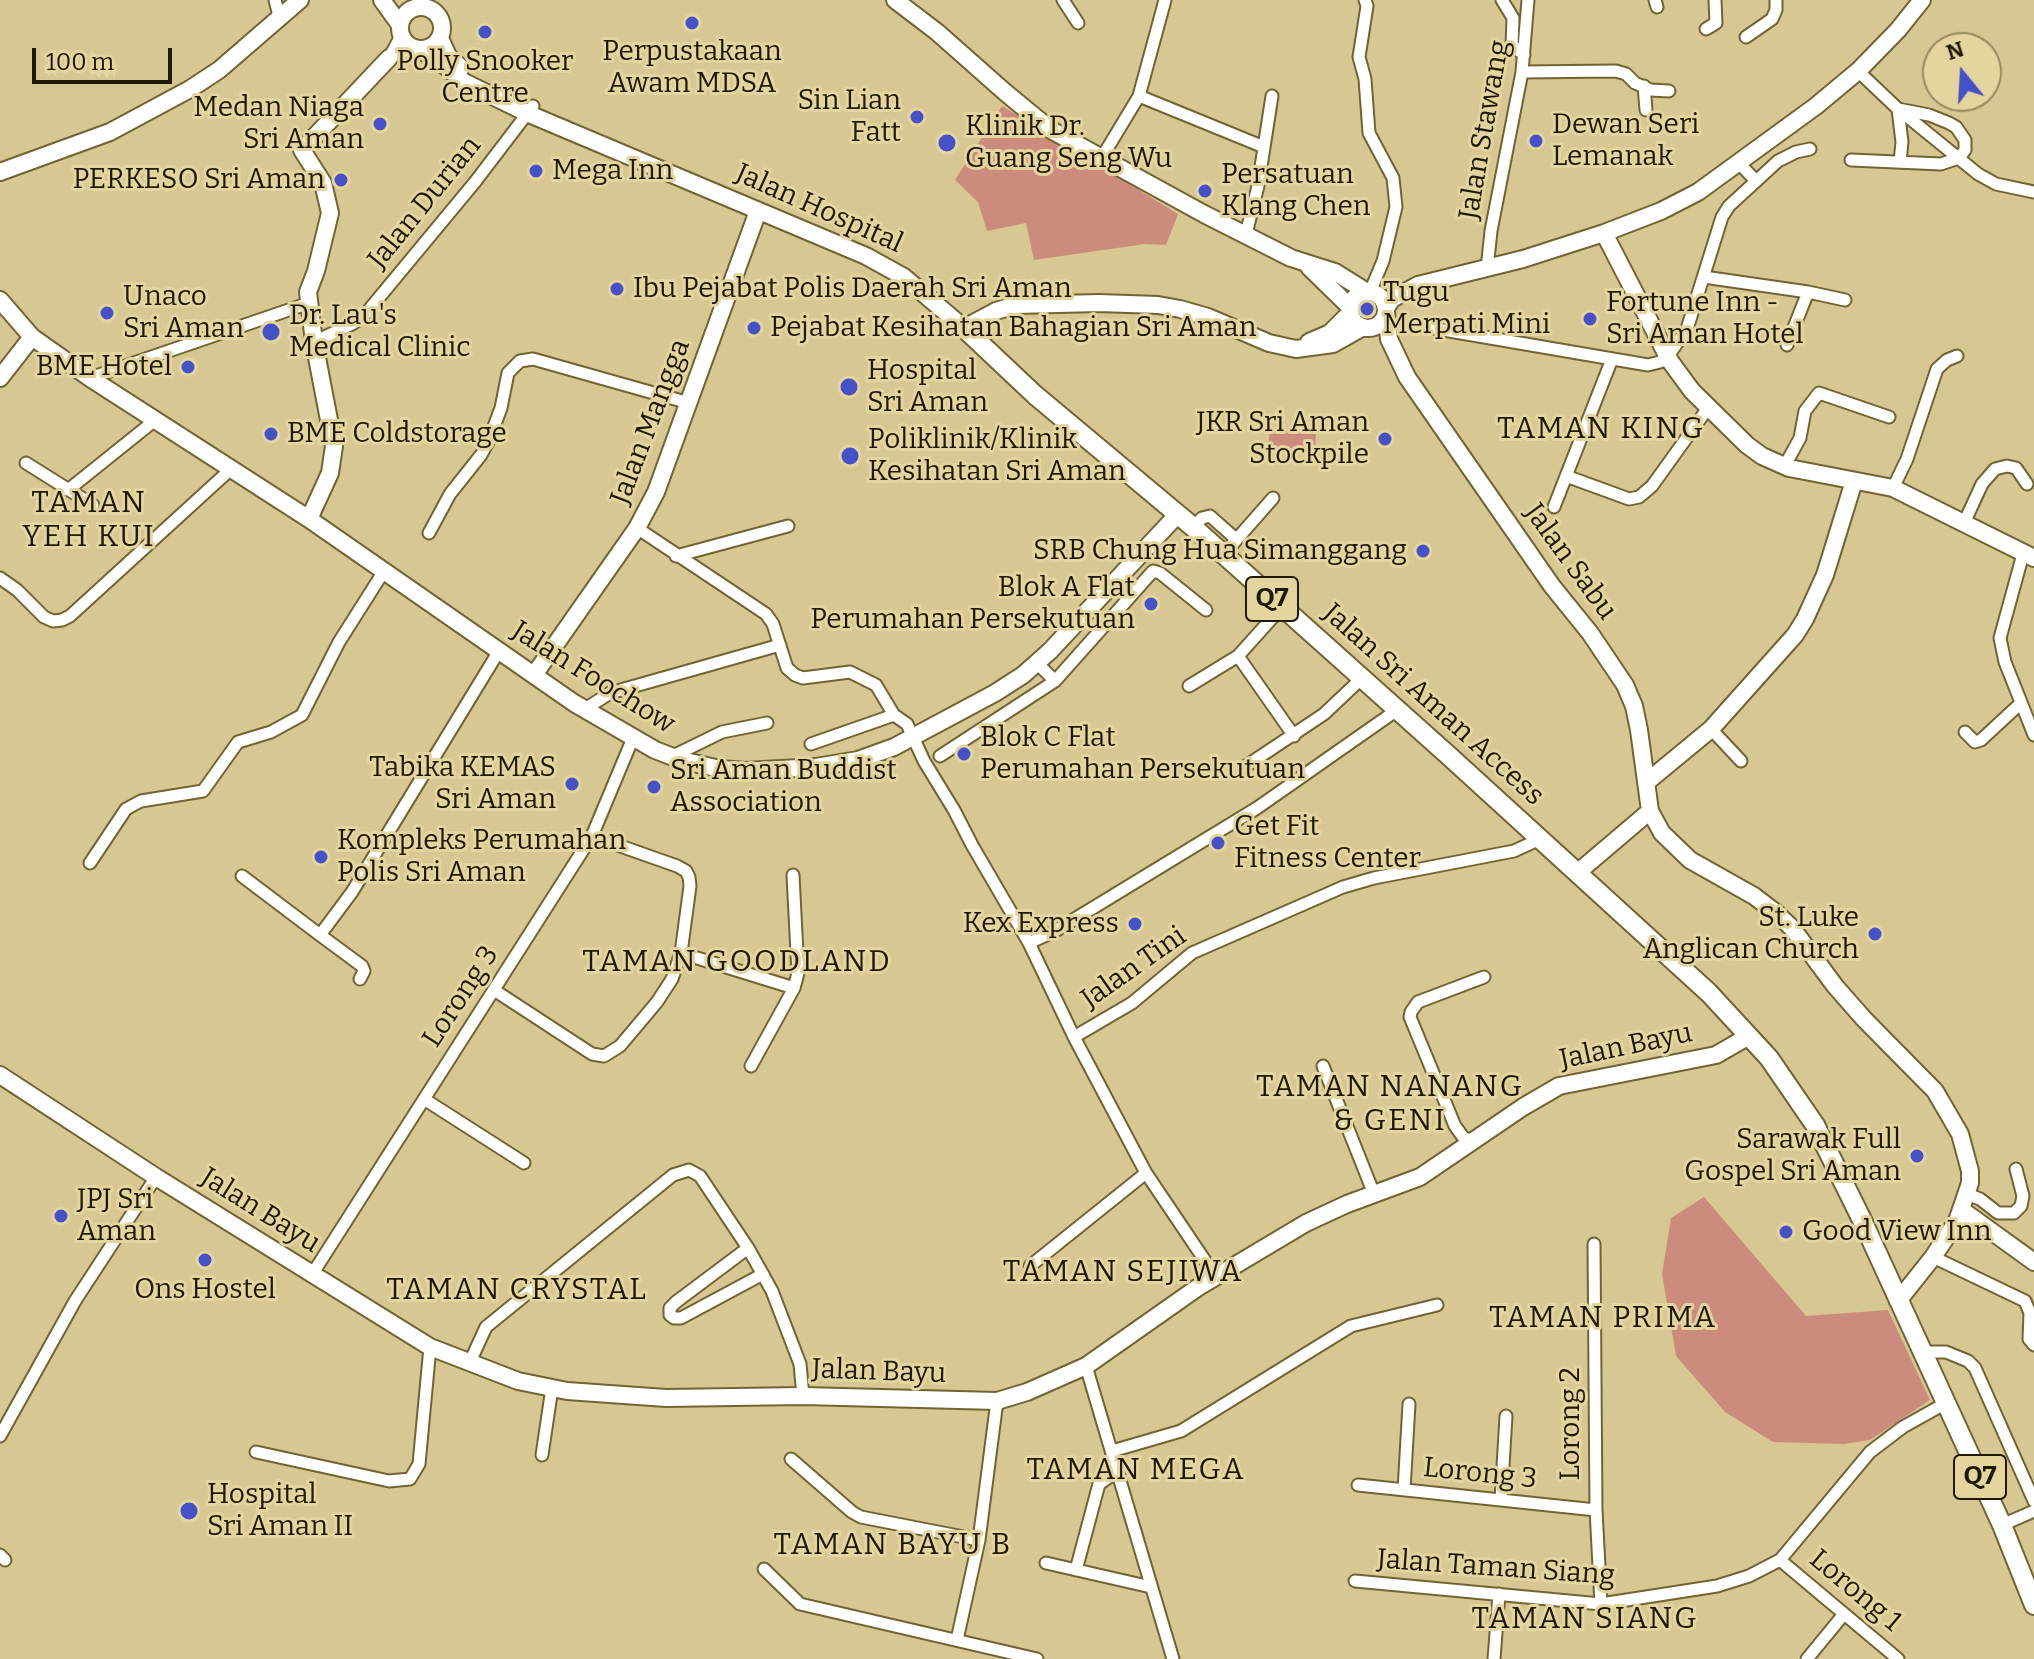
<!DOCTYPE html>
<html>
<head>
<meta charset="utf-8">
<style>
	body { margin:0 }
	#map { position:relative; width:2034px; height:1659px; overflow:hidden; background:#d7c792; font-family:Bitter,serif }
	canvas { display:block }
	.north { position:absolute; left:1922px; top:32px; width:80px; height:80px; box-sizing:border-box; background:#e4d49e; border:2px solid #958960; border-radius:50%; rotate:342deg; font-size:22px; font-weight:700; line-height:32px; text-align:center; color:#1e1804 }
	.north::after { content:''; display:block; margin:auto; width:28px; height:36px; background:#4551c6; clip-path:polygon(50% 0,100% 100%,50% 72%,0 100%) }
	.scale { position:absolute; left:32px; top:48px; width:140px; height:36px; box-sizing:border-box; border:4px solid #1e1804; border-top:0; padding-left:10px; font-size:24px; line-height:28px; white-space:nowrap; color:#1e1804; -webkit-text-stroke:6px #e4d49e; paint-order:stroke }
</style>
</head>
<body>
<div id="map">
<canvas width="2034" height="1659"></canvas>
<div class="north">N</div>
<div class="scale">100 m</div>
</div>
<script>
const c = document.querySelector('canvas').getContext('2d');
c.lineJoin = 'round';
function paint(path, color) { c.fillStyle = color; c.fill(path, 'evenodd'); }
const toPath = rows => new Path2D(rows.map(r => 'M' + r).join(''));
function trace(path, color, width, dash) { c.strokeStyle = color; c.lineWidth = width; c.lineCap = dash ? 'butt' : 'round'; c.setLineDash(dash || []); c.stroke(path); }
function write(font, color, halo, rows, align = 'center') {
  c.font = font + ' Bitter,serif'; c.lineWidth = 6; c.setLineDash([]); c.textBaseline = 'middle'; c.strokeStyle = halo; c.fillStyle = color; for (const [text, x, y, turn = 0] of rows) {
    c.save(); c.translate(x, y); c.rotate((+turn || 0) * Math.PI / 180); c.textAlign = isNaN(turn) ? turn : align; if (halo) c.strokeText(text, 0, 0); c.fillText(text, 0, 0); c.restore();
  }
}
const green = toPath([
	[1002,106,1178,214,1166,245,1145,244,1034,260,1026,223,987,231,978,202,955,180],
	[1270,429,1316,432,1315,450,1268,447],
	[1704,1197,1806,1316,1888,1310,1930,1400,1870,1440,1844,1444,1773,1442,1725,1412,1676,1356,1662,1274,1671,1218]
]);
const street = toPath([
	[275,0,279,16],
	[1063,0,1078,23],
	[1365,0,1367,6,1359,57,1365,79,1369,133,1393,178,1396,207,1383,261,1370,292],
	[1502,0,1513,18,1512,45,1524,55],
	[1655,0,1657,7],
	[1706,29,1716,23,1715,0],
	[1746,37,1772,19,1776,10,1776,0],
	[389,58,413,48],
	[389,58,401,36],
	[1858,71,1898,109,1978,174,1996,184,2034,192],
	[1522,72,1616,71,1626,74,1635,83,1651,90,1669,91],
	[1644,86,1646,110],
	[1139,96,1264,147],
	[1101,159,1139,96,1165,0],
	[1851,160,1941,164,1959,158,1965,150,1965,140,1956,127,1949,123,1929,115,1898,109,1902,142,1900,162],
	[1739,163,1756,181],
	[1246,234,1258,186,1272,96],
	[1487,269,1491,231,1522,72,1528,0],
	[1704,277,1808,292,1845,300],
	[1420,326,1648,365,1660,362,1668,356,1687,329,1722,217,1729,206,1778,161,1796,152,1810,149],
	[314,342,352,324,363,317,475,182,533,106],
	[1787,345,1808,292],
	[90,378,309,303],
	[26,463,93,505],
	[1784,467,1800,438,1805,411,1819,393,1889,417],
	[1566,476,1629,499,1639,497,1652,486,1708,408],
	[1893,488,1907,459,1937,369,1947,360,1957,356],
	[68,490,154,421],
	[1554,507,1612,359],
	[1964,523,1982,484,1995,469,2007,466,2016,468,2027,484],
	[1193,527,1202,518,1210,516,1236,539],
	[637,528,766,614,773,624,787,668,795,675,803,678,850,672,876,685,894,715,907,724,924,761,954,810,972,845,1029,943,1074,1037,1146,1173,1216,1277],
	[429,533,450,494,481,455,489,440,501,408,508,373,520,361,533,359,689,403],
	[2023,554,2000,638,2005,662,2034,735],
	[1223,555,1273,498],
	[676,556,788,526],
	[0,578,17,590,44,617,53,621,62,620,70,616,231,469],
	[1238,656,1294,736],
	[1037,663,1055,681],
	[1189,686,1238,656,1282,607],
	[585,709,610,693,780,645],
	[1711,729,1741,761],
	[1965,732,1975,742,1981,740,2021,703],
	[811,744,894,715],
	[940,756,1055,681,1153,571,1160,573,1206,610],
	[671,757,722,732,767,723],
	[1246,766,1324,714,1361,679],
	[90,863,126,809,141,801,203,791,238,742,271,732,302,715,339,642,384,571],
	[242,876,320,935,352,892,499,651],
	[320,935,362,966,364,971,360,979],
	[1029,943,1055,931,1257,808,1397,710],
	[681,953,794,988],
	[494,990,592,1054,604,1056,620,1046,657,1002,672,979,681,953,690,886,689,877,686,871,677,866,592,836],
	[1074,1037,1132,1003,1192,953,1343,887,1374,878,1514,851,1540,839],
	[751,1066,794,988,798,973,793,875],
	[1323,1066,1374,1194],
	[424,1099,524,1163],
	[1473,1142,1463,1137,1455,1126,1410,1017,1411,1012,1418,1002,1484,977],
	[1967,1194,1980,1199,1998,1213,2014,1213,2021,1206,2023,1196,2016,1169],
	[1594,1244,1596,1510,1601,1604],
	[748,1248,676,1302,670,1308,670,1315,674,1318,681,1318,763,1274],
	[1933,1257,2025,1301,2030,1313,2029,1339,2034,1345],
	[1030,1266,1146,1173],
	[313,1273,592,836,633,738],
	[1921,1352,1946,1352,1968,1361,1975,1368,2034,1501],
	[469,1364,486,1327,673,1175,689,1170,700,1176,748,1248,772,1291,800,1364,803,1396],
	[1086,1366,1173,1659],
	[0,1436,75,1301,156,1177],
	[1112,1451,1181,1431,1351,1326,1437,1305],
	[256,1452,389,1481,410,1479,419,1464,430,1347],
	[542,1455,552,1388],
	[791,1459,852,1512,861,1517,979,1540],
	[1358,1485,1596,1510],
	[1404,1490,1409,1404],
	[1501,1500,1506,1416],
	[2002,1525,2034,1511],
	[0,1555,5,1560],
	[1780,1560,1898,1659],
	[1046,1563,1151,1587],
	[764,1569,800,1604,1037,1659],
	[1076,1570,1099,1484,1109,1477,1119,1475],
	[1355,1581,1601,1604,1717,1586,1749,1576,1780,1560,1870,1452,1903,1427,1946,1403],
	[957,1640,979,1540,997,1401],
	[1494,1659,1499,1594],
	[1807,1659,1844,1614]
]);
const secondary = toPath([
	[382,0,400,25],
	[895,0,937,32,1006,93,1051,130,1204,214,1291,258,1335,272,1367,292],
	'400 28a21 21 0 1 1 42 0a21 21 0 1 1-42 0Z',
	[440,38,448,56,461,68],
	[419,49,443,64,464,82,529,114,866,256,904,277,964,328,996,311,1016,305,1099,303,1158,305,1180,309,1208,317,1269,343,1296,349,1333,344,1363,327],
	[0,172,110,132,190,89,219,70,300,0],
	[1604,233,1670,361,1692,391,1747,445,1762,456,1789,468,1893,488,2034,558],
	[1309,267,1350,307],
	'1350 310a18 18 0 1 1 36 0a18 18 0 1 1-36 0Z',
	[0,300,32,337,90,378,309,519,574,703,655,750,681,760,720,769,746,771,816,767,858,760,894,747,995,693,1023,675,1050,651,1178,514],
	[1386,308,1392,299,1418,285,1523,259,1604,233,1661,211,1698,192,1816,106,1858,71,1898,30,1922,0],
	[1386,312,1389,339,1407,377,1552,586,1590,633,1625,685,1634,706,1639,730,1650,811],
	[1309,342,1330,333,1350,313],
	[0,378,32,337],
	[309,519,330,473,334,446,314,342,308,292,316,271,330,213,323,183,302,150,389,58],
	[534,675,637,528,656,492,758,211],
	[1648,781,1711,729,1795,635,1805,619,1825,575,1854,481],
	[1577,873,1650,811,1662,833,1690,860,1754,896,1775,912,1792,928,1835,986,1864,1019,1935,1091,1960,1134,1970,1171,1970,1183,1957,1221,1933,1257,1898,1301],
	[0,1075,156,1177,430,1347,518,1381,567,1391,666,1398,803,1396,997,1401,1027,1392,1086,1366,1197,1288,1306,1223,1347,1204,1420,1177,1523,1107,1559,1086,1716,1055,1749,1036],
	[1962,1210,2034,1262]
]);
const primary = toPath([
	[964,328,1035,395,1193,527,1448,755,1709,993,1769,1058,1815,1125,1863,1222,2002,1525,2034,1605]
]);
const markers = [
	[692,23,8,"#4551c6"],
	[485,32,8,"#4551c6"],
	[917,117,8,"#4551c6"],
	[380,124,8,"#4551c6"],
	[1536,141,8,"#4551c6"],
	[947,143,10,"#4551c6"],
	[536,171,8,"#4551c6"],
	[341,180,8,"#4551c6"],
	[1205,191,8,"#4551c6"],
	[617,289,8,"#4551c6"],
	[1367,309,8,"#4551c6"],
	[107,313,8,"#4551c6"],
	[1590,319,8,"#4551c6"],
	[754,328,8,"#4551c6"],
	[271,332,10,"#4551c6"],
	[188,367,8,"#4551c6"],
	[849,387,10,"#4551c6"],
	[271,434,8,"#4551c6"],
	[1385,439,8,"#4551c6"],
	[850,456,10,"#4551c6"],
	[1423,551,8,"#4551c6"],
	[1151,604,8,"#4551c6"],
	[964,754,8,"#4551c6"],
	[572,784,8,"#4551c6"],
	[654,787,8,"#4551c6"],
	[1218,843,8,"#4551c6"],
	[321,857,8,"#4551c6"],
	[1135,924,8,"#4551c6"],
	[1875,934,8,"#4551c6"],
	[1917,1156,8,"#4551c6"],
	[61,1216,8,"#4551c6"],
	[1786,1232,8,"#4551c6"],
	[205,1260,8,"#4551c6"],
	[189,1511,10,"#4551c6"]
];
const shields = [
	[1272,599,52],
	[1980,1477,52]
];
const shieldNames = [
	["Q7",1272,599],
	["Q7",1980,1477]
];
const poiNames = [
	["Perpustakaan",692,52,"center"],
	["Awam MDSA",692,84,"center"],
	["Polly Snooker",485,62,"center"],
	["Centre",485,94,"center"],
	["Sin Lian",901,101,"right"],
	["Fatt",901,133,"right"],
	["Medan Niaga",364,108,"right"],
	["Sri Aman",364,140,"right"],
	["Dewan Seri",1552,125],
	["Lemanak",1552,157],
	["Klinik Dr.",965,127],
	["Guang Seng Wu",965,159],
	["Mega Inn",552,171],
	["Persatuan",1221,175],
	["Klang Chen",1221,207],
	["PERKESO Sri Aman",325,180,"right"],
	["Ibu Pejabat Polis Daerah Sri Aman",633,289],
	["Tugu",1383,293],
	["Merpati Mini",1383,325],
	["Unaco",123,297],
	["Sri Aman",123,329],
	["Fortune Inn -",1606,303],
	["Sri Aman Hotel",1606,335],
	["Dr. Lau's",289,316],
	["Medical Clinic",289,348],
	["Pejabat Kesihatan Bahagian Sri Aman",770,328],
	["BME Hotel",172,367,"right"],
	["Hospital",867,371],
	["Sri Aman",867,403],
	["JKR Sri Aman",1369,423,"right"],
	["Stockpile",1369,455,"right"],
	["BME Coldstorage",287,434],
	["Poliklinik/Klinik",868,440],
	["Kesihatan Sri Aman",868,472],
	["SRB Chung Hua Simanggang",1407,551,"right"],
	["Blok A Flat",1135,588,"right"],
	["Perumahan Persekutuan",1135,620,"right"],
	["Blok C Flat",980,738],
	["Perumahan Persekutuan",980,770],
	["Tabika KEMAS",556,768,"right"],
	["Sri Aman",556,800,"right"],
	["Sri Aman Buddist",670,771],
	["Association",670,803],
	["Get Fit",1234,827],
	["Fitness Center",1234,859],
	["Kompleks Perumahan",337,841],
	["Polis Sri Aman",337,873],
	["St. Luke",1859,918,"right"],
	["Anglican Church",1859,950,"right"],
	["Kex Express",1119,924,"right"],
	["Sarawak Full",1901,1140,"right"],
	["Gospel Sri Aman",1901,1172,"right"],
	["JPJ Sri",77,1200],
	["Aman",77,1232],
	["Good View Inn",1802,1232],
	["Ons Hostel",205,1290,"center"],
	["Hospital",207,1495],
	["Sri Aman II",207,1527]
];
const streetNames = [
	["Jalan Stawang",1485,130,-80],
	["Jalan Durian",425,203,-51],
	["Jalan Hospital",819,209,24],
	["Jalan Mangga",651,422,-69],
	["Jalan Sabu",1570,562,54],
	["Jalan Foochow",593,678,32],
	["Jalan Sri Aman Access",1433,705,42],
	["Jalan Tini",1134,968,-35],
	["Lorong 3",461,997,-57],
	["Jalan Bayu",1626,1047,-12],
	["Jalan Bayu",260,1211,32],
	["Jalan Bayu",879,1372,2],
	["Lorong 2",1571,1424,-90],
	["Lorong 3",1480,1474,6],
	["Jalan Taman Siang",1496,1568,4],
	["Lorong 1",1855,1591,40]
];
const neighbourhoodNames = [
	["TAMAN KING",1601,430],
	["TAMAN",89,504],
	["YEH KUI",89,538],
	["TAMAN GOODLAND",737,963],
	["TAMAN NANANG",1390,1088],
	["& GENI",1390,1122],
	["TAMAN SEJIWA",1123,1273],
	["TAMAN CRYSTAL",517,1291],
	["TAMAN PRIMA",1603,1319],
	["TAMAN MEGA",1136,1471],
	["TAMAN BAYU B",893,1546],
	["TAMAN SIANG",1585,1620]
];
paint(green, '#cc8c7d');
trace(street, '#726431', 15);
trace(secondary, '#726431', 20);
trace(primary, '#726431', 22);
trace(street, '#fff', 11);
trace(secondary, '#fff', 16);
trace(primary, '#fff', 18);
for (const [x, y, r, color] of markers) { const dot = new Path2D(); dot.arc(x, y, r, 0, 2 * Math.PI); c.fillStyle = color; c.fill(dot); trace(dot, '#e4d49e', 3); }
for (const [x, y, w] of shields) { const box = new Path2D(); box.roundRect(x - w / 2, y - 22, w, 44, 6); c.fillStyle = '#e4d49e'; c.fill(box); trace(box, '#1e1804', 2); }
write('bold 26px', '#1e1804', null, shieldNames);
write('28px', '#1e1804', '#e4d49e', poiNames, 'left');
write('28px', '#1e1804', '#e4d49e', streetNames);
c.letterSpacing = '2px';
write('30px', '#1e1804', '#e4d49e', neighbourhoodNames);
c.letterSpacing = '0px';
</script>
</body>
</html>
